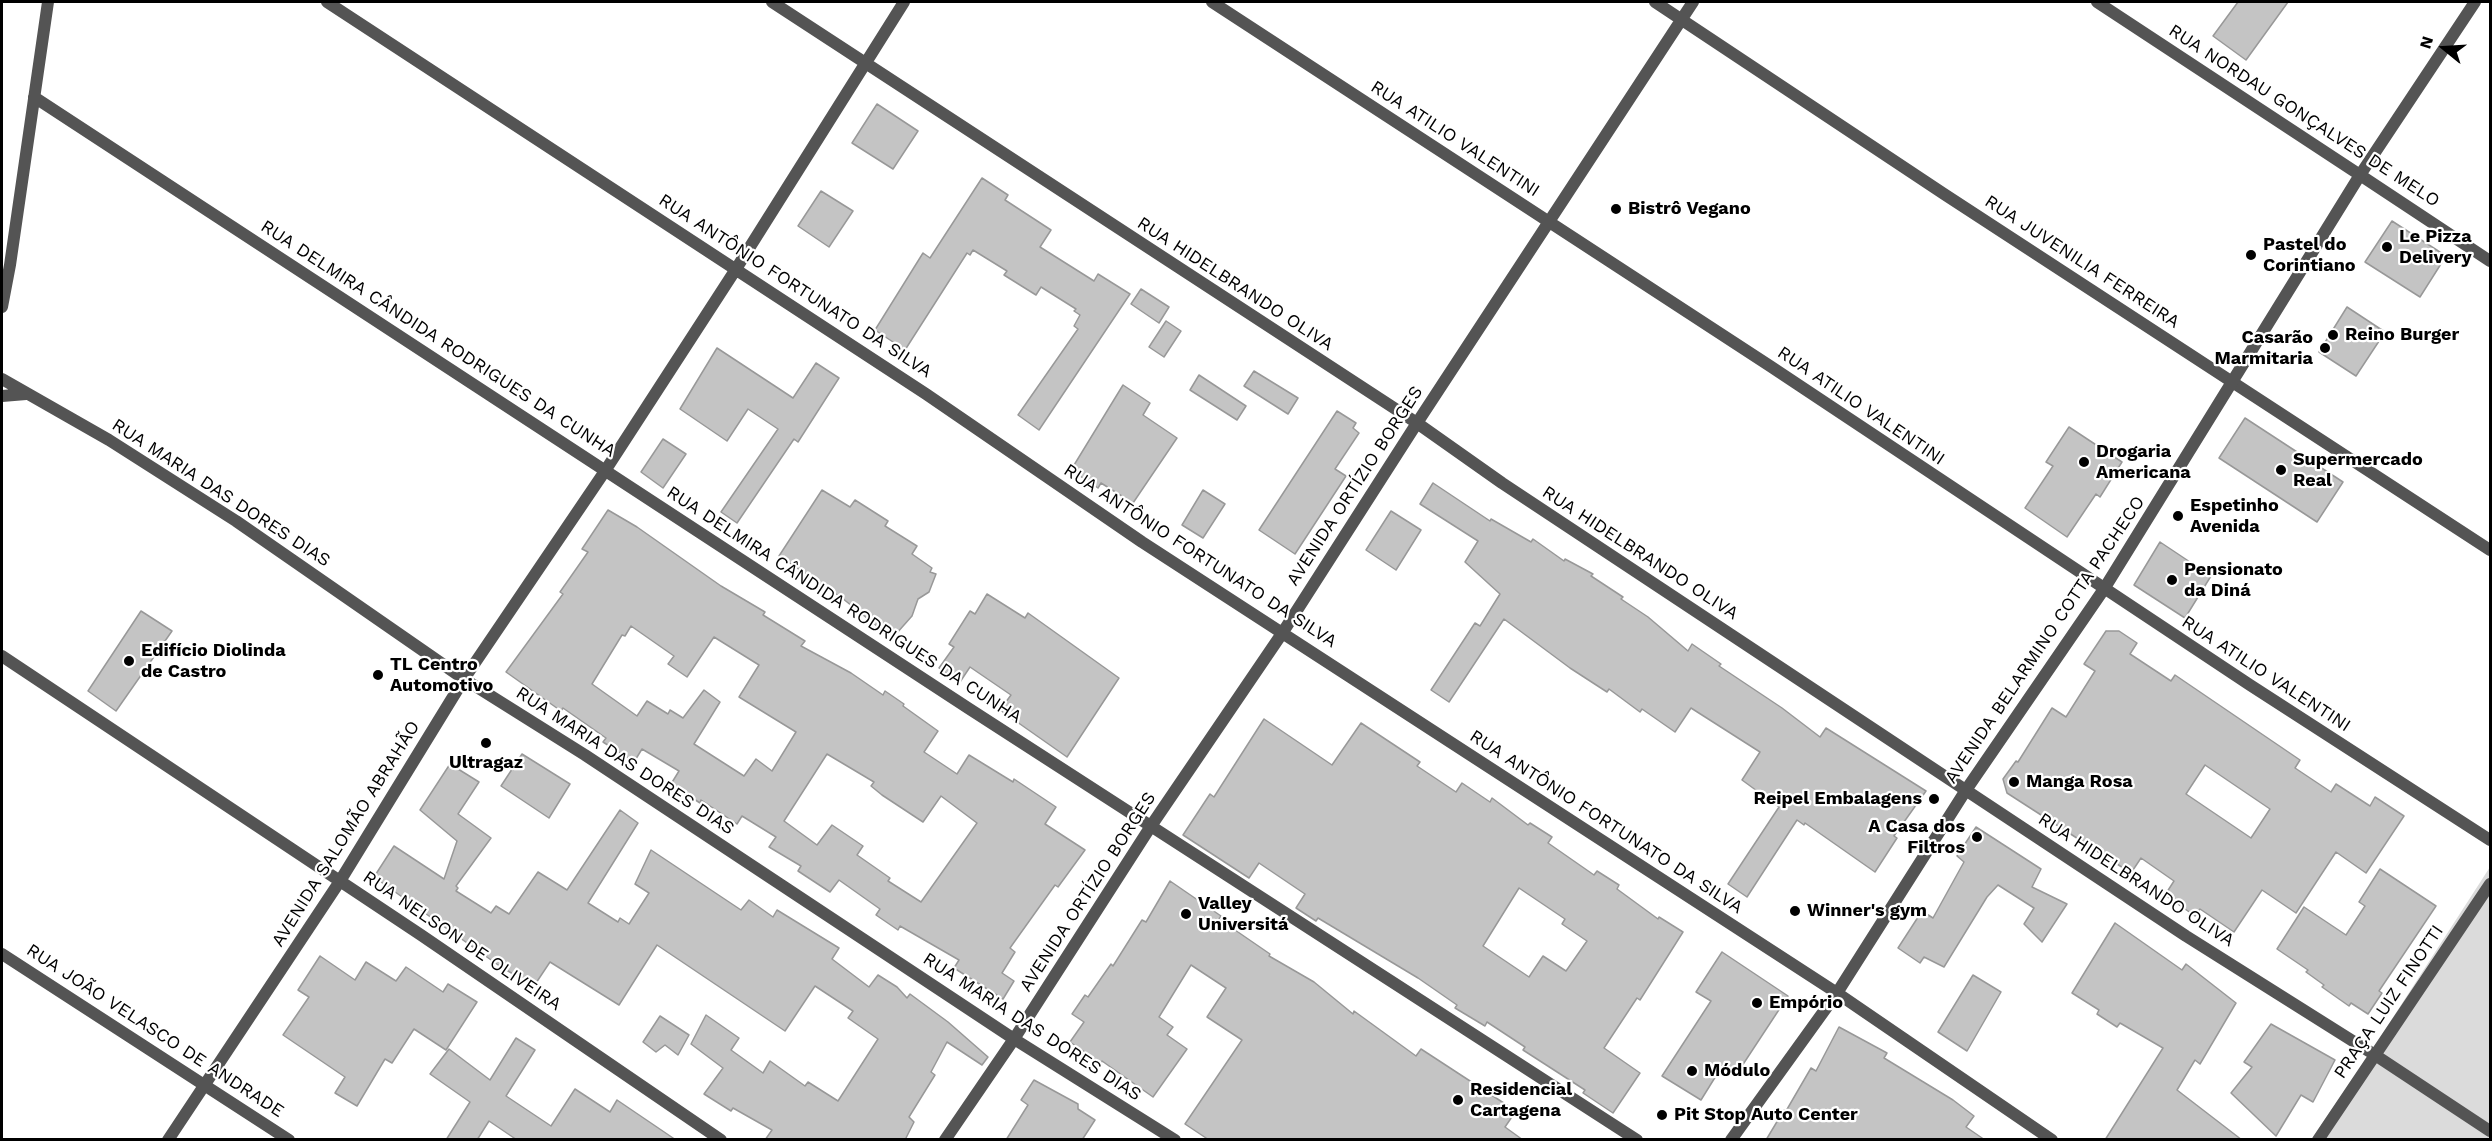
<!DOCTYPE html>
<html>
<head>
<meta charset="utf-8">
<style>
	body { margin:0 }
	#map { position:relative; width:2492px; height:1141px; overflow:hidden; background:#fff; font-family:"Work Sans",sans-serif }
	canvas { display:block }
	.frame { position:absolute; inset:0; border:3px solid #000; pointer-events:none }
	.north { position:absolute; left:2414px; top:18px; width:60px; height:60px; -webkit-text-stroke:4px #fff; paint-order:stroke; rotate:288deg; font-size:16px; font-weight:700; line-height:24px; text-align:center; color:#000 }
	.north::after { content:''; display:block; margin:auto; width:21px; height:27px; background:#000; clip-path:polygon(50% 0,100% 100%,50% 72%,0 100%) }
</style>
</head>
<body>
<div id="map">
<canvas width="2492" height="1141"></canvas>
<div class="frame"></div>
<div class="north">N</div>
</div>
<script>
const c = document.querySelector('canvas').getContext('2d');
c.lineJoin = 'round';
function paint(path, color) { c.fillStyle = color; c.fill(path, 'evenodd'); }
const toPath = rows => new Path2D(rows.map(r => 'M' + r).join(''));
function trace(path, color, width, dash) { c.strokeStyle = color; c.lineWidth = width; c.lineCap = dash ? 'butt' : 'round'; c.setLineDash(dash || []); c.stroke(path); }
function write(font, color, halo, rows, align = 'center') {
  c.font = font + ' "Work Sans",sans-serif'; c.lineWidth = 4.5; c.setLineDash([]); c.textBaseline = 'middle'; c.strokeStyle = halo; c.fillStyle = color; for (const [text, x, y, turn = 0] of rows) {
    c.save(); c.translate(x, y); c.rotate((+turn || 0) * Math.PI / 180); c.textAlign = isNaN(turn) ? turn : align; if (halo) c.strokeText(text, 0, 0); c.fillText(text, 0, 0); c.restore();
  }
}
const green = toPath([
	[2490,867,2490,1139,2311,1140,2370,1053]
]);
const building = toPath([
	[2238,2,2288,2,2246,60,2213,36,2238,2],
	[877,104,918,131,893,169,852,143,877,104],
	[982,178,1008,195,1005,200,1051,230,1040,247,1094,281,1098,274,1130,294,1039,430,1018,415,1078,329,1074,326,1080,315,1074,311,1076,309,1041,287,1036,295,1004,275,1007,271,973,250,970,255,967,253,905,350,875,330,923,253,930,258,982,178],
	[821,191,853,211,829,247,798,226,821,191],
	[2392,221,2446,256,2420,297,2365,262,2392,221],
	[1141,289,1169,307,1159,323,1131,304,1141,289],
	[2347,307,2385,332,2356,376,2319,352,2347,307],
	[1166,321,1181,331,1164,357,1149,347,1166,321],
	[717,348,793,398,816,363,839,378,798,442,794,439,737,523,721,512,778,429,748,409,727,441,680,409,717,348],
	[1254,371,1298,398,1288,414,1244,386,1254,371],
	[1199,375,1246,406,1237,420,1190,390,1199,375],
	[1123,385,1150,403,1143,415,1177,438,1133,503,1101,483,1098,488,1071,470,1123,385],
	[1337,411,1356,423,1353,428,1359,433,1335,469,1346,476,1295,554,1259,530,1337,411],
	[2245,418,2343,482,2317,522,2219,458,2245,418],
	[2069,427,2122,462,2100,497,2096,494,2067,537,2025,508,2053,466,2046,462,2069,427],
	[663,439,686,454,663,488,641,472,663,439],
	[1433,483,1490,521,1491,519,1531,542,1533,539,1564,561,1565,559,1593,574,1591,576,1623,597,1621,599,1648,617,1688,651,1692,644,1721,664,1719,666,1782,708,1820,737,1826,728,1926,791,1894,836,1897,838,1875,872,1805,823,1804,825,1797,820,1747,897,1728,884,1779,807,1742,780,1760,752,1691,708,1675,732,1642,709,1640,712,1609,689,1607,692,1570,668,1504,619,1449,702,1431,690,1475,623,1480,626,1500,594,1465,562,1478,541,1420,504,1433,483],
	[822,490,850,507,855,500,888,521,885,526,917,546,912,554,932,568,930,572,936,574,929,592,918,599,912,616,896,634,892,630,888,635,842,598,779,556,822,490],
	[1203,490,1225,504,1203,538,1182,525,1203,490],
	[608,510,637,527,721,586,765,612,763,615,805,641,801,646,851,673,883,695,885,691,904,704,903,706,938,731,924,752,957,774,969,755,1013,782,1014,779,1056,807,1045,824,1085,850,1058,887,1055,885,1010,948,1015,952,1002,973,1014,981,1003,999,954,968,959,960,900,926,898,930,876,915,880,909,839,880,830,892,798,871,801,866,769,847,776,837,742,816,737,824,701,800,700,803,671,784,679,771,642,749,634,762,603,742,606,738,563,708,561,711,506,672,563,594,560,592,588,552,582,549,608,510],
	[631,626,674,656,668,664,687,677,714,637,759,665,739,697,796,732,772,771,756,759,744,776,694,744,720,702,704,690,683,718,670,710,668,714,647,701,637,716,592,684,622,635,625,636,631,626],
	[827,754,874,782,871,786,882,795,923,822,941,796,977,823,921,902,888,881,890,878,857,855,863,846,832,825,817,845,784,821,827,754],
	[1391,511,1421,530,1396,570,1366,550,1391,511],
	[2160,542,2211,576,2185,618,2134,585,2160,542],
	[987,594,1025,618,1028,613,1119,678,1067,757,1000,710,1011,695,970,667,960,682,939,668,954,647,949,644,970,611,975,614,987,594],
	[141,611,172,631,116,711,88,691,141,611],
	[2106,631,2119,631,2137,643,2130,654,2171,681,2175,675,2300,760,2295,768,2331,792,2336,784,2370,806,2375,797,2404,816,2366,873,2336,852,2296,913,2262,890,2234,932,2200,909,2195,916,2165,895,2174,881,2141,858,2131,873,2007,793,2003,779,2016,761,2018,762,2052,708,2066,717,2095,671,2084,664,2106,631],
	[2205,765,2270,809,2251,838,2186,794,2205,765],
	[1264,719,1332,765,1361,723,1420,762,1417,766,1456,792,1462,783,1490,802,1492,798,1528,825,1530,823,1552,837,1548,843,1594,875,1597,871,1619,885,1617,889,1658,919,1659,917,1683,932,1640,1000,1637,998,1604,1048,1640,1073,1613,1113,1583,1093,1585,1090,1523,1050,1525,1047,1487,1022,1485,1026,1455,1008,1457,1005,1418,978,1318,918,1316,921,1296,908,1305,894,1259,863,1249,878,1183,835,1210,794,1214,797,1264,719],
	[1519,888,1565,919,1562,924,1587,941,1566,971,1543,956,1529,977,1483,946,1519,888],
	[522,754,570,784,549,818,501,786,522,754],
	[450,764,479,782,458,814,491,838,456,886,458,888,456,891,491,913,496,906,509,914,538,872,567,890,620,810,638,823,588,903,618,922,620,918,629,924,649,893,635,884,651,850,741,910,749,900,773,917,777,910,839,948,832,959,869,987,878,975,897,987,907,998,910,994,948,1022,988,1057,982,1065,947,1042,931,1072,935,1075,909,1117,914,1122,905,1140,765,1140,772,1130,733,1108,731,1111,704,1094,723,1068,691,1044,706,1015,739,1038,731,1050,763,1073,770,1061,805,1086,808,1082,838,1101,878,1039,848,1018,853,1011,815,986,785,1031,657,945,619,1005,550,962,534,986,501,967,374,877,394,846,444,879,457,841,420,810,450,764],
	[1976,827,2041,869,2032,887,2067,904,2042,942,2024,924,2034,908,1998,885,1987,897,1944,967,1924,957,1920,963,1898,948,1922,911,1933,918,1964,862,1957,856,1976,827],
	[2380,869,2436,906,2379,991,2382,993,2368,1014,2351,1003,2349,1006,2322,987,2324,985,2306,972,2308,970,2277,949,2304,907,2346,935,2365,906,2359,902,2380,869],
	[1170,881,1221,916,1219,919,1270,954,1269,956,1314,982,1353,1014,1354,1011,1416,1056,1421,1049,1516,1111,1505,1127,1523,1140,1209,1140,1185,1124,1242,1040,1207,1017,1226,988,1191,965,1159,1017,1173,1027,1167,1035,1187,1049,1153,1097,1102,1061,1101,1063,1070,1042,1084,1022,1072,1014,1085,995,1088,997,1111,964,1113,966,1142,920,1146,922,1170,881],
	[2115,923,2182,970,2186,964,2236,1003,2200,1064,2195,1060,2177,1090,2242,1140,2105,1140,2163,1048,2120,1023,2117,1027,2097,1014,2099,1010,2072,993,2115,923],
	[1722,952,1788,996,1738,1072,1724,1063,1701,1100,1662,1076,1711,1001,1696,992,1722,952],
	[320,956,355,980,366,962,396,981,406,967,443,992,448,984,477,1002,446,1050,414,1029,392,1063,385,1059,357,1106,335,1093,345,1077,283,1035,309,997,298,990,320,956],
	[1973,975,2001,992,1967,1051,1938,1032,1973,975],
	[660,1016,689,1035,678,1055,665,1045,656,1052,643,1042,660,1016],
	[2271,1024,2335,1060,2313,1102,2301,1095,2276,1136,2231,1093,2252,1067,2244,1062,2271,1024],
	[1839,1027,1887,1053,1884,1058,1953,1100,1974,1116,1966,1127,1985,1140,1766,1140,1784,1110,1786,1111,1811,1068,1816,1071,1839,1027],
	[516,1038,535,1050,506,1096,551,1126,575,1089,610,1112,617,1100,676,1140,517,1140,489,1121,477,1140,446,1140,470,1102,430,1074,449,1049,490,1080,516,1038],
	[1034,1080,1078,1104,1078,1109,1095,1120,1082,1140,1006,1140,1028,1105,1021,1100,1034,1080]
]);
const minor = toPath([
	[327,2,926,394,1142,542,1837,993,2052,1140],
	[772,2,1417,423,1502,483,2186,936,2375,1055,2490,1131],
	[1212,2,1770,366,2250,685,2490,840],
	[1655,2,1944,194,2490,550],
	[34,97,968,708,1637,1140],
	[2360,175,2490,261],
	[2,307,10,265,48,2],
	[2,379,109,440,236,521,464,679,585,755,1014,1039,1175,1140],
	[2,396,26,394],
	[2,656,421,935,721,1140],
	[2,954,289,1140],
	[168,1140,340,881,464,679,605,471,736,269,904,2],
	[945,1140,1014,1039,1151,826,1283,632,1417,423,1693,2],
	[2318,1140,2490,884]
]);
const tertiary = toPath([
	[2097,2,2360,175],
	[1731,1140,1837,993,1966,790,2104,589,2360,175,2475,2]
]);
const markers = [
	[1616,209,6,"#000"],
	[2387,247,6,"#000"],
	[2251,255,6,"#000"],
	[2333,335,6,"#000"],
	[2325,348,6,"#000"],
	[2084,462,6,"#000"],
	[2281,470,6,"#000"],
	[2178,516,6,"#000"],
	[2172,580,6,"#000"],
	[129,661,6,"#000"],
	[378,675,6,"#000"],
	[486,743,6,"#000"],
	[2014,782,6,"#000"],
	[1934,799,6,"#000"],
	[1977,837,6,"#000"],
	[1795,911,6,"#000"],
	[1186,914,6,"#000"],
	[1757,1003,6,"#000"],
	[1692,1071,6,"#000"],
	[1458,1100,6,"#000"],
	[1662,1115,6,"#000"]
];
const streetNames = [
	["RUA NORDAU GONÇALVES DE MELO",2304,116,33],
	["RUA ATILIO VALENTINI",1455,139,33],
	["RUA JUVENILIA FERREIRA",2082,262,33],
	["RUA HIDELBRANDO OLIVA",1235,284,33],
	["RUA ANTÔNIO FORTUNATO DA SILVA",795,286,33],
	["RUA DELMIRA CÂNDIDA RODRIGUES DA CUNHA",438,339,33],
	["RUA ATILIO VALENTINI",1861,406,34],
	["AVENIDA ORTÍZIO BORGES",1355,486,-57],
	["RUA MARIA DAS DORES DIAS",221,493,33],
	["RUA HIDELBRANDO OLIVA",1640,553,33],
	["RUA ANTÔNIO FORTUNATO DA SILVA",1200,556,33],
	["RUA DELMIRA CÂNDIDA RODRIGUES DA CUNHA",844,605,33],
	["AVENIDA BELARMINO COTTA PACHECO",2045,640,-56],
	["RUA ATILIO VALENTINI",2266,674,33],
	["RUA MARIA DAS DORES DIAS",625,761,33],
	["RUA ANTÔNIO FORTUNATO DA SILVA",1606,822,33],
	["AVENIDA SALOMÃO ABRAHÃO",346,834,-58],
	["RUA HIDELBRANDO OLIVA",2136,880,33],
	["AVENIDA ORTÍZIO BORGES",1088,892,-57],
	["RUA NELSON DE OLIVEIRA",462,941,34],
	["PRAÇA LUIZ FINOTTI",2389,1002,-56],
	["RUA MARIA DAS DORES DIAS",1032,1027,33],
	["RUA JOÃO VELASCO DE ANDRADE",155,1031,33]
];
const poiNames = [
	["Bistrô Vegano",1628,209],
	["Le Pizza",2399,237],
	["Delivery",2399,258],
	["Pastel do",2263,245],
	["Corintiano",2263,266],
	["Reino Burger",2345,335],
	["Casarão",2313,338,"right"],
	["Marmitaria",2313,359,"right"],
	["Drogaria",2096,452],
	["Americana",2096,473],
	["Supermercado",2293,460],
	["Real",2293,481],
	["Espetinho",2190,506],
	["Avenida",2190,527],
	["Pensionato",2184,570],
	["da Diná",2184,591],
	["Edifício Diolinda",141,651],
	["de Castro",141,672],
	["TL Centro",390,665],
	["Automotivo",390,686],
	["Ultragaz",486,763,"center"],
	["Manga Rosa",2026,782],
	["Reipel Embalagens",1922,799,"right"],
	["A Casa dos",1965,827,"right"],
	["Filtros",1965,848,"right"],
	["Valley",1198,904],
	["Universitá",1198,925],
	["Winner's gym",1807,911],
	["Empório",1769,1003],
	["Módulo",1704,1071],
	["Residencial",1470,1090],
	["Cartagena",1470,1111],
	["Pit Stop Auto Center",1674,1115]
];
paint(green, '#dbdbdb');
paint(building, '#c4c4c4');
trace(building, '#989898', 1.5);
trace(minor, '#545454', 12);
trace(tertiary, '#545454', 12);
for (const [x, y, r, color] of markers) { const dot = new Path2D(); dot.arc(x, y, r, 0, 2 * Math.PI); c.fillStyle = color; c.fill(dot); trace(dot, '#fff', 2); }
write('18px', '#000', '#fff', streetNames);
write('bold 18px', '#000', '#fff', poiNames, 'left');
</script>
</body>
</html>
